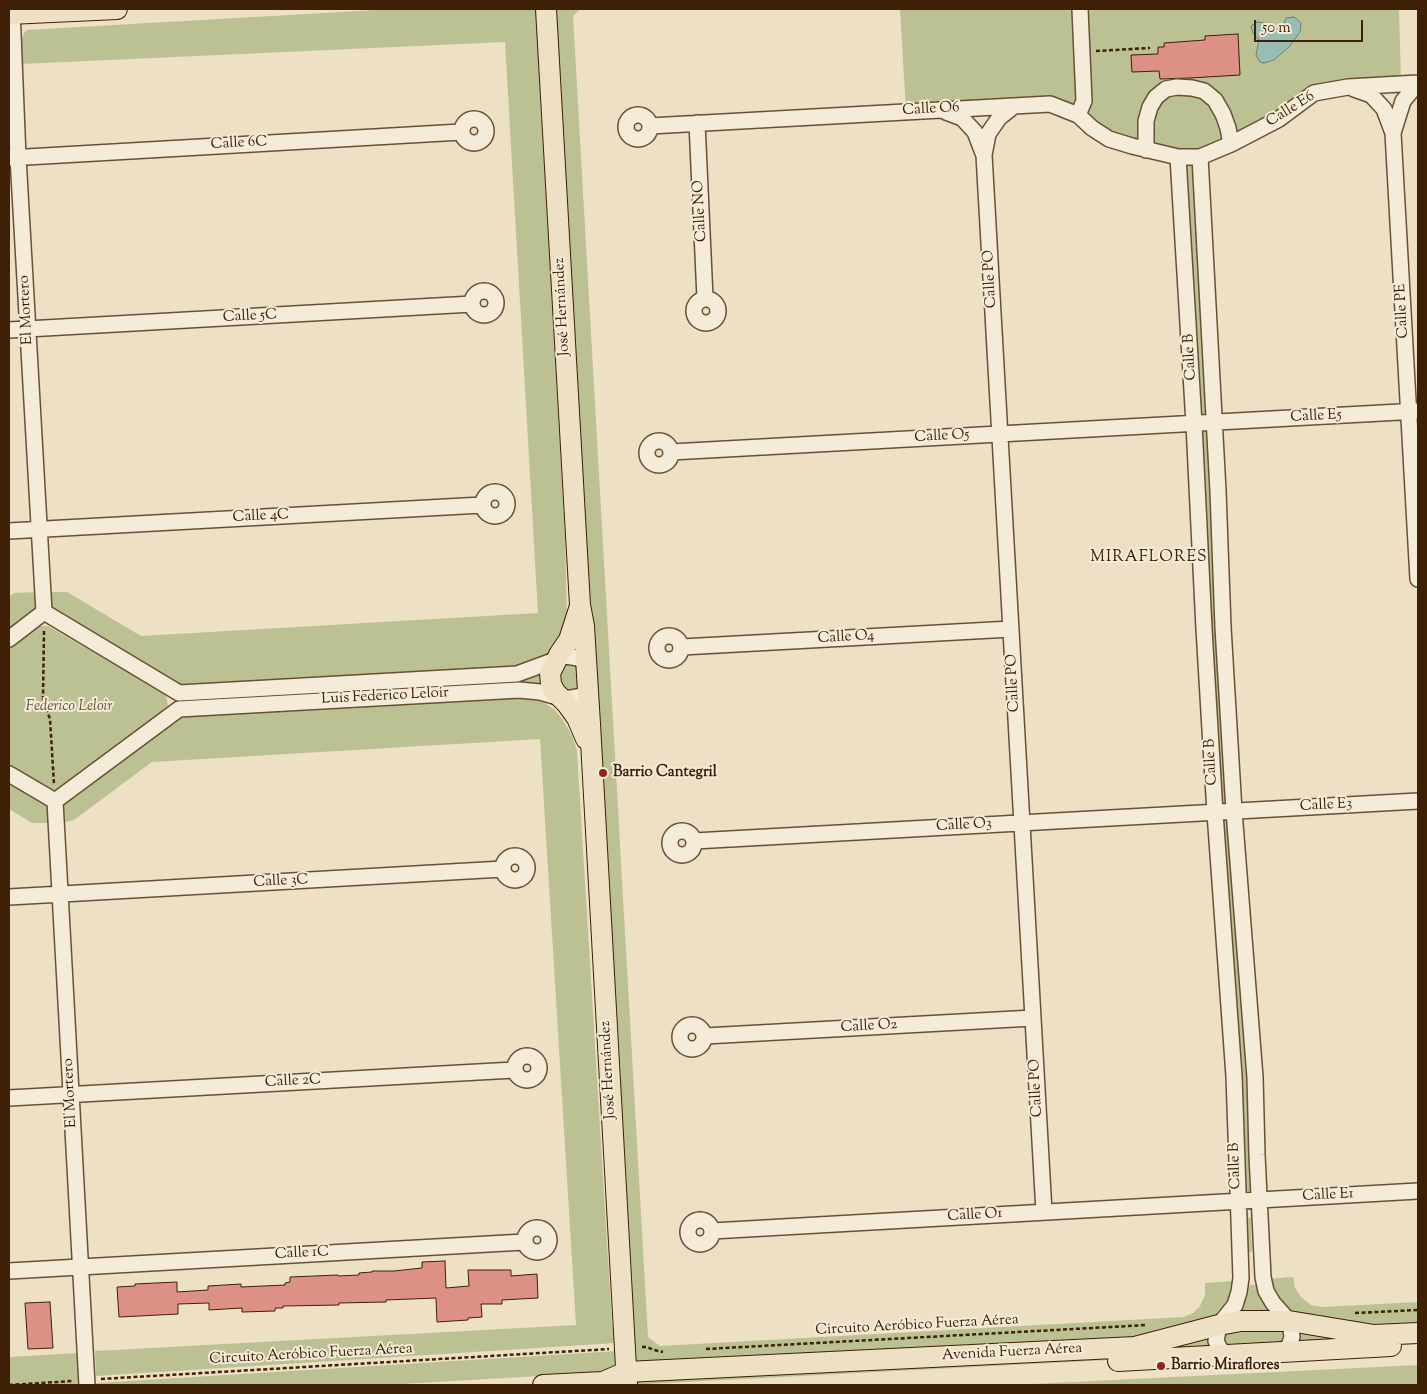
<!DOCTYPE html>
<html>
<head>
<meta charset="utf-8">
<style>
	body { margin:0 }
	#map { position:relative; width:1427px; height:1394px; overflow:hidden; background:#eee0c4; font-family:"Sorts Mill Goudy",serif }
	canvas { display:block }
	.frame { position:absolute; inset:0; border:10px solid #3d2005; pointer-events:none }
	.scale { position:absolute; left:1254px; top:20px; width:109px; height:22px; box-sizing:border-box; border:2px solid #3d2005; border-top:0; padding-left:6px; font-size:15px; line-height:18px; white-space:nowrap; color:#3d2005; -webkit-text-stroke:4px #f4ebd9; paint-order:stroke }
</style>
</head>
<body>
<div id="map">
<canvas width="1427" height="1394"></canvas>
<div class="frame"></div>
<div class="scale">50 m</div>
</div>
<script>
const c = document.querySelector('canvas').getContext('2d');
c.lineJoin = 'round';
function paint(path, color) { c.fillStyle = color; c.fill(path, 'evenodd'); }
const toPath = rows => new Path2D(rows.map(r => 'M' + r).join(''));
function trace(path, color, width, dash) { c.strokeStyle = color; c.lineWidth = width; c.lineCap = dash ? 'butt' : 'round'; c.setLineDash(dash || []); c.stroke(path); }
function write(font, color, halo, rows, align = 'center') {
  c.font = font + ' "Sorts Mill Goudy",serif'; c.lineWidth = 4; c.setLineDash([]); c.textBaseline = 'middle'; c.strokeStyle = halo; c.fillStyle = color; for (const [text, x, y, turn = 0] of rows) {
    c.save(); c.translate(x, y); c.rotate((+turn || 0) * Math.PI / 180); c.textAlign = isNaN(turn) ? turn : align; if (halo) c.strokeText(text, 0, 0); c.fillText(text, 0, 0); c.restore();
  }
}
const green = toPath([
	[394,9,535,9,537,13,538,53,565,534,567,620,555,646,548,654,517,668,190,686,175,683,57,612,52,606,51,592,67,592,141,636,538,613,505,42,21,64,20,44,24,33,27,30],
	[546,9,580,9,573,16,648,1337,660,1346,1184,1317,1193,1313,1200,1306,1205,1295,1205,1283,1235,1281,1236,1286,1267,1284,1267,1279,1293,1277,1295,1288,1301,1297,1311,1305,1323,1307,1418,1302,1418,1344,627,1385,591,754,555,692,575,623],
	[900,9,1399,9,1401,84,1314,93,1200,157,1259,1200,1237,1201,1178,158,1132,146,1050,104,906,112],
	[37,592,38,607,9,634,9,597,14,593],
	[40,626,48,626,166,694,168,707,58,790,49,790,9,767,9,649],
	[541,670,542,688,186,702,186,697],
	[529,697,543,702,555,710,563,720,572,736,577,751,612,1324,616,1343,96,1376,95,1351,576,1325,540,739,152,762,74,820,65,822,64,804,177,717,188,713],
	[9,780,43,799,49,808,50,823,32,823,9,809],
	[1247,1217,1251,1218,1252,1251,1247,1254,1243,1219],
	[617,1351,616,1364,606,1372,386,1385,96,1385,96,1383],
	[80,1353,83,1385,9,1385,9,1357],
	[1418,1365,1418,1385,1012,1385]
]);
const water = toPath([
	[1294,17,1301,23,1300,32,1289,47,1274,60,1264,63,1260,62,1256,55,1259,40,1253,33,1251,26,1257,22,1265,23,1269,29,1274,31,1283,26,1286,18,1294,17]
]);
const building = toPath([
	[1238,34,1240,75,1190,78,1160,79,1159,71,1132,72,1131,55,1158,54,1158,47,1164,47,1164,43,1205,40,1205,36,1238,34],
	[445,1261,446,1288,469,1286,468,1270,511,1270,511,1276,537,1274,538,1298,502,1300,502,1304,481,1304,482,1317,468,1318,468,1320,437,1322,436,1298,386,1300,386,1302,339,1303,339,1305,283,1306,283,1308,275,1308,275,1311,242,1312,242,1308,209,1310,209,1303,178,1304,178,1314,119,1317,117,1287,135,1286,135,1284,177,1282,177,1292,208,1290,208,1286,241,1284,241,1287,285,1285,285,1283,290,1282,290,1277,338,1275,338,1276,359,1275,359,1273,372,1272,372,1271,394,1271,422,1268,422,1262,445,1261],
	[50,1302,53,1348,28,1349,25,1303,50,1302]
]);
const path = toPath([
	[1096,51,1150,48],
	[44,631,43,699,50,719,54,784],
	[1355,1313,1418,1310],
	[642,1347,647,1347,654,1350,663,1352],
	[706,1349,1147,1325],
	[101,1379,609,1349],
	[9,1385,73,1381]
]);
const minor = toPath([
	[12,9,18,157,44,612],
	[1354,89,1371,95,1384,109,1393,133,1418,579],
	[1014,106,999,118,988,134,984,155,1044,1212],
	[946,112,962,118,975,132,983,153],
	'626 127a12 12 0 1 1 24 0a12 12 0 1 1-24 0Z',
	[1078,115,1084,101,1080,9],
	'462 131a12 12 0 1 1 24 0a12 12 0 1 1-24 0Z',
	[697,123,705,298],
	[650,126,1050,104,1078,115,1092,128,1109,139,1132,146,1178,157,1200,157,1231,144,1279,119,1314,93,1348,87,1418,83],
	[1393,133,1403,101,1418,83],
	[1146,150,1146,121,1150,107,1156,97,1166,89,1177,87,1192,88,1204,91,1215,100,1223,114,1228,128,1231,144],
	[1178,157,1194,424,1204,629,1215,813,1234,1076,1241,1278,1239,1292,1235,1305,1219,1325,1216,1341,1220,1349,1228,1355],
	[1200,157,1218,491,1223,627,1234,811,1255,1077,1257,1155,1263,1277,1266,1291,1273,1303,1289,1321,1291,1329,1292,1337,1289,1346,1281,1352],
	[9,158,461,132],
	'472 303a12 12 0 1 1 24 0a12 12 0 1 1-24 0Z',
	'694 311a12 12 0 1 1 24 0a12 12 0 1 1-24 0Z',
	[9,330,472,304],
	'647 453a12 12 0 1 1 24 0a12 12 0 1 1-24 0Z',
	[671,452,1418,411],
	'483 504a12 12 0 1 1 24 0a12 12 0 1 1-24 0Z',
	[9,531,482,505],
	'657 648a12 12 0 1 1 24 0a12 12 0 1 1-24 0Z',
	[9,639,44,612,179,693,517,674,566,656,578,658,586,663],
	[682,647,1011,629],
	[9,774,55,801,179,709,519,690,540,692,561,698,571,698,581,696,588,689],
	[55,801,87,1385],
	'670 843a12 12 0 1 1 24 0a12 12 0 1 1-24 0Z',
	[694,841,1418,801],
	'503 868a12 12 0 1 1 24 0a12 12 0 1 1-24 0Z',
	[9,897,503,869],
	'680 1037a12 12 0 1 1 24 0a12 12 0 1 1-24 0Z',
	[705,1036,1033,1018],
	'515 1068a12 12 0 1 1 24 0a12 12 0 1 1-24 0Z',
	[9,1098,514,1070],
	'688 1232a12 12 0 1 1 24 0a12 12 0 1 1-24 0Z',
	'525 1240a12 12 0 1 1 24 0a12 12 0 1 1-24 0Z',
	[712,1231,1418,1191],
	[9,1271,524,1242]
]);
const major = toPath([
	[546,9,580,605,584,626,590,724,627,1385],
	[9,14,117,9],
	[579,609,569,640,560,653,550,673,551,684,555,692,567,704,577,718,586,739],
	[1118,1361,1391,1346],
	[603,1382,626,1372,1135,1347,1219,1325,1241,1321,1289,1321,1374,1335,1418,1333],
	[543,1385,603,1382,616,1384]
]);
const markers = [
	[603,773,5,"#8f2418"],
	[1161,1366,5,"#8f2418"]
];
const streetNames = [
	["Calle O6",931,110,-3],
	["Calle E6",1291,110,-32],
	["Calle 6C",239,144,-3],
	["Calle NO",701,211,-93],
	["Calle PO",991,279,-93],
	["José Hernández",563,307,-93],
	["El Mortero",27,310,-93],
	["Calle PE",1403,311,-93],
	["Calle 5C",250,317,-3],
	["Calle B",1191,357,-93],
	["Calle E5",1316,417,-3],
	["Calle O5",942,437,-3],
	["Calle 4C",261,517,-3],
	["Calle O4",846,638,-3],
	["Calle PO",1014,683,-93],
	["Luis Federico Leloir",385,697,-3],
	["Calle B",1212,762,-93],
	["Calle E3",1326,806,-3],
	["Calle O3",964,826,-3],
	["Calle 3C",281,882,-3],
	["Calle O2",869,1027,-3],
	["José Hernández",609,1070,-93],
	["Calle 2C",293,1082,-3],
	["Calle PO",1037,1088,-93],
	["El Mortero",71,1093,-93],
	["Calle B",1236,1166,-92],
	["Calle E1",1328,1196,-3],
	["Calle O1",975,1216,-3],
	["Calle 1C",302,1254,-3],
	["Circuito Aeróbico Fuerza Aérea",917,1326,-3],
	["Avenida Fuerza Aérea",1012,1353,-3],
	["Circuito Aeróbico Fuerza Aérea",311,1355,-3]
];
const parkNames = [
	["Federico Leloir",69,707]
];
const poiNames = [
	["Barrio Cantegril",613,773],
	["Barrio Miraflores",1171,1366]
];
const neighbourhoodNames = [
	["MIRAFLORES",1149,558]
];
paint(green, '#bbc192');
paint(water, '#99bdb5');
trace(water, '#747e6f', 1);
paint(building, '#dd9186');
trace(building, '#3d2005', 1);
trace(minor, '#695035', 18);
trace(major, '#3d2005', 22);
trace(path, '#3d2005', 2.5, [4, 2.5]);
trace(minor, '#f4ebd9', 15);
trace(major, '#eee0c4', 20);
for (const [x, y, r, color] of markers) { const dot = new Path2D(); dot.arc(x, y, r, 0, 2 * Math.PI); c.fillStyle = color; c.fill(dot); trace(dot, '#f4ebd9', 2); }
write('15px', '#3d2005', '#f4ebd9', streetNames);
write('italic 15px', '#63502f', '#f4ebd9', parkNames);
write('bold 15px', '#3d2005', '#f4ebd9', poiNames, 'left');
c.letterSpacing = '1px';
write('16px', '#3d2005', '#f4ebd9', neighbourhoodNames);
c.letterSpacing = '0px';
</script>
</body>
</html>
